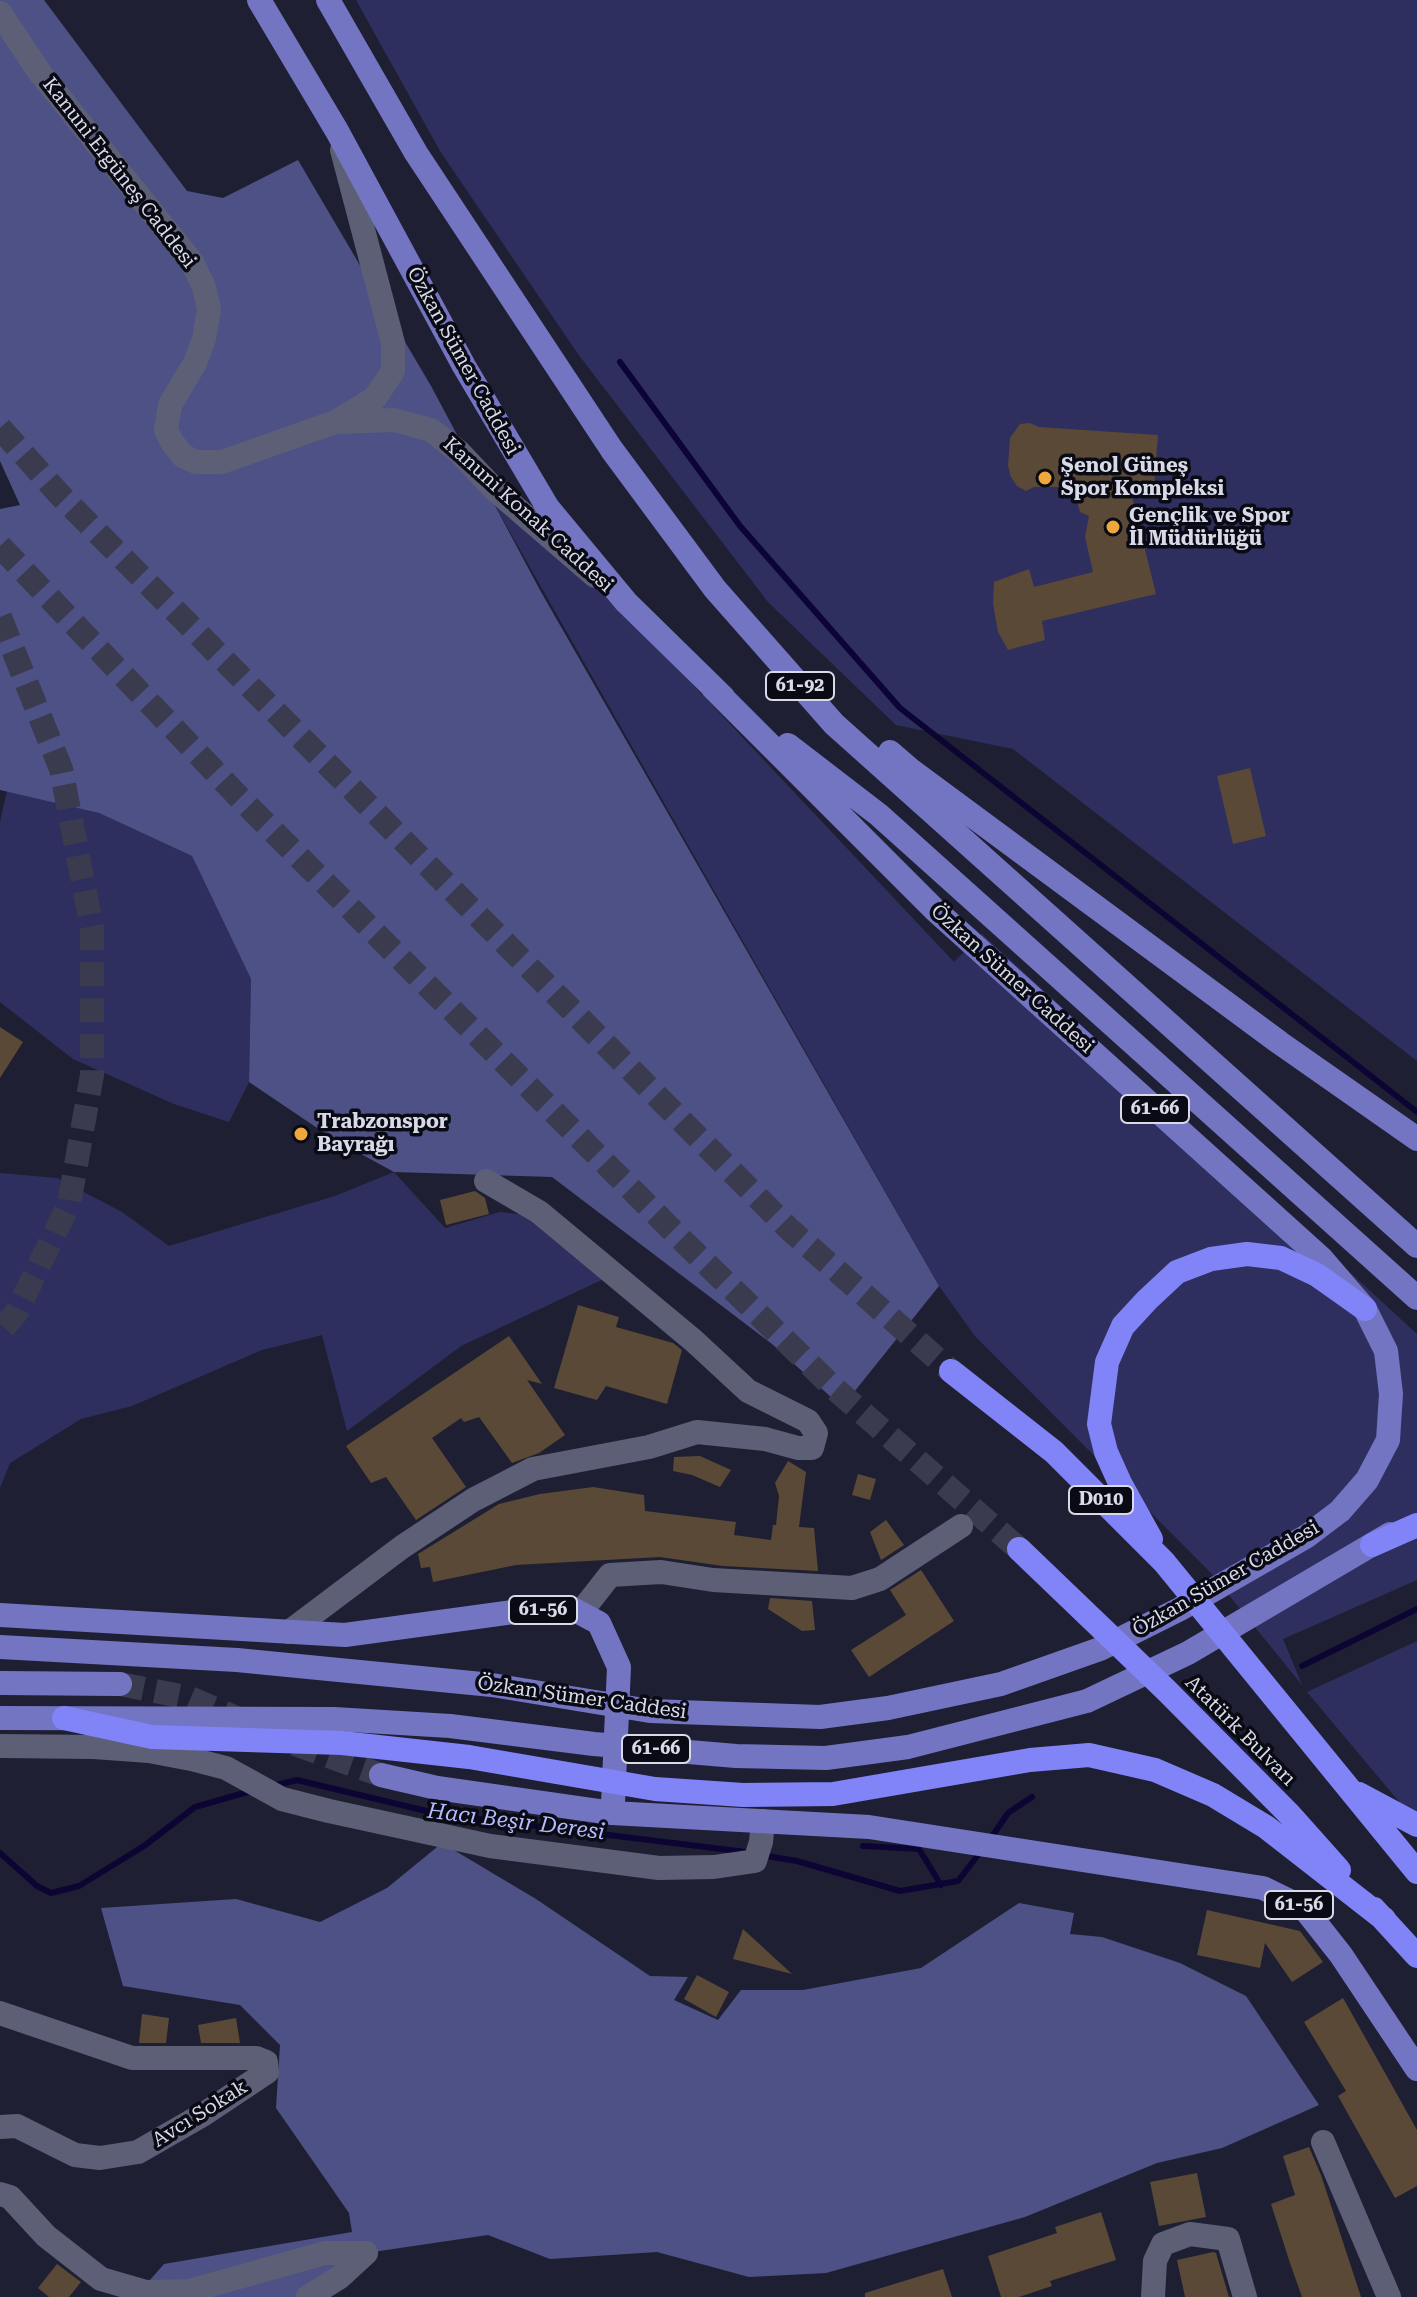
<!DOCTYPE html>
<html>
<head>
<meta charset="utf-8">
<style>
	body { margin:0 }
	canvas { display:block; background:#1e1f33 }
</style>
</head>
<body>
<canvas width="1417" height="2297"></canvas>
<script>
const c = document.querySelector('canvas').getContext('2d');
c.lineJoin = 'round';
function paint(path, color) { c.fillStyle = color; c.fill(path, 'evenodd'); }
const toPath = rows => new Path2D(rows.map(r => 'M' + r).join(''));
function trace(path, color, width, dash) { c.strokeStyle = color; c.lineWidth = width; c.lineCap = dash ? 'butt' : 'round'; c.setLineDash(dash || []); c.stroke(path); }
function write(font, color, halo, rows, align = 'center') {
  c.font = font + ' "Roboto Serif",serif'; c.lineWidth = 7; c.setLineDash([]); c.textBaseline = 'middle'; c.strokeStyle = halo; c.fillStyle = color; for (const [text, x, y, turn = 0] of rows) {
    c.save(); c.translate(x, y); c.rotate((+turn || 0) * Math.PI / 180); c.textAlign = isNaN(turn) ? turn : align; if (halo) c.strokeText(text, 0, 0); c.fillText(text, 0, 0); c.restore();
  }
}
const green = toPath([
	[356,0,1417,0,1417,1061,1013,749,896,725,768,602,578,354,440,151],
	[494,504,617,604,954,962,982,934,1417,1334,1417,1580,1283,1639,1302,1685,1211,1573,975,1336,939,1286],
	[7,791,99,813,192,856,251,979,249,1082,229,1122,174,1104,73,1059,0,1002,0,822],
	[394,1172,445,1228,500,1212,535,1216,610,1276,461,1346,347,1431,322,1335,262,1350,132,1406,81,1419,10,1463,0,1488,0,1173,57,1178,122,1212,169,1246,335,1196],
	[1417,1641,1417,1823,1307,1692]
]);
const forest = toPath([
	[0,0,44,0,187,191,223,198,298,160,431,386,541,592,939,1286,842,1407,772,1344,552,1177,394,1172,332,1138,249,1082,251,979,192,856,99,813,0,790,0,509,20,505,0,461],
	[442,1843,536,1899,650,1976,688,1977,674,2000,718,2020,741,1990,803,1990,921,1968,1019,1903,1074,1913,1070,1934,1102,1937,1180,1963,1246,1996,1319,2105,1222,2148,1157,2163,1025,2217,826,2273,749,2277,657,2252,550,2259,488,2235,366,2253,308,2297,135,2297,164,2264,352,2232,349,2213,276,2108,280,2045,240,2005,123,1986,101,1908,236,1899,320,1922,387,1888]
]);
const stream = toPath([
	[620,362,740,526,900,708,1417,1112],
	[1302,1666,1417,1609],
	[273,1786,297,1780,439,1814,746,1852],
	[991,1838,1008,1813,1032,1797],
	[863,1846,919,1849,941,1885],
	[0,1853,37,1886,51,1893,79,1886,144,1846,195,1807,251,1791],
	[761,1855,797,1861,900,1891,958,1881,982,1850]
]);
const building = toPath([
	[1030,423,1039,427,1158,435,1154,488,1131,493,1156,594,1042,621,1045,640,1008,650,998,632,993,604,994,582,1029,569,1034,587,1093,572,1085,537,1089,516,1080,512,1073,487,1034,487,1026,491,1017,486,1011,477,1008,466,1010,438,1020,424],
	[1250,768,1266,836,1233,844,1217,776],
	[0,1027,23,1042,0,1078],
	[475,1191,485,1198,489,1214,446,1225,440,1200],
	[578,1305,619,1317,616,1327,673,1343,682,1350,667,1404,606,1386,597,1400,554,1388],
	[509,1336,542,1384,527,1380,565,1435,539,1453,512,1463,479,1417,464,1422,461,1418,432,1438,466,1487,416,1520,386,1477,371,1483,346,1446],
	[700,1456,731,1470,720,1487,692,1475,673,1471,674,1457],
	[788,1461,806,1472,799,1527,814,1528,818,1571,723,1566,660,1557,516,1565,433,1582,430,1567,421,1568,418,1554,499,1504,540,1494,593,1487,644,1495,645,1511,736,1522,734,1535,771,1540,773,1525,776,1525,779,1496,775,1483],
	[858,1474,876,1479,870,1500,852,1495],
	[886,1520,904,1545,881,1560,870,1532],
	[921,1570,954,1621,869,1677,851,1650,906,1615,890,1590],
	[770,1598,812,1601,815,1630,802,1631,768,1609],
	[1207,1910,1300,1931,1323,1962,1292,1982,1265,1943,1260,1968,1197,1955],
	[743,1929,792,1974,733,1959],
	[697,1975,729,1992,716,2017,684,1999],
	[1343,1998,1417,2130,1417,2186,1395,2198,1338,2096,1346,2091,1304,2022],
	[142,2014,169,2018,166,2043,139,2043],
	[236,2018,240,2043,201,2043,198,2025],
	[1309,2147,1321,2175,1361,2297,1302,2297,1290,2263,1271,2204,1295,2195,1283,2156],
	[1197,2173,1206,2217,1159,2226,1150,2182],
	[1101,2212,1116,2260,1050,2281,1052,2286,1019,2297,1001,2297,988,2256,1057,2233,1055,2227],
	[1213,2252,1216,2253,1229,2297,1185,2297,1177,2260],
	[57,2264,81,2282,69,2297,49,2297,38,2288],
	[943,2269,952,2297,865,2297,865,2293]
]);
const majorTunnel = toPath([
	[120,1684,190,1698,239,1719],
	[295,1744,381,1775]
]);
const highwayTunnel = toPath([
	[0,428,60,495,788,1228,951,1371],
	[0,546,238,796,681,1239,835,1389,1019,1549],
	[0,617,61,769,92,928,92,1075,69,1204,16,1313,0,1332]
]);
const minor = toPath([
	[0,13,40,73,192,262,204,287,209,309,204,339,195,363,170,405,166,430,172,442,183,456,196,462,222,462,335,422,375,398,393,371,393,343,342,150],
	[337,422,394,420,431,430,459,452,494,489,595,576],
	[581,1612,610,1575,661,1572,713,1580,852,1588,880,1579,961,1526],
	[289,1632,402,1547,473,1500,533,1469,649,1447,697,1432,765,1439,798,1448,812,1448,816,1433,808,1421,748,1391,694,1341,539,1212,486,1181],
	[0,1746,94,1747,149,1751,191,1759,226,1768,282,1799,329,1811,490,1846,659,1868,714,1867,755,1861,761,1842,763,1821],
	[0,2013,132,2058,256,2058,266,2062,267,2072,204,2114,138,2152,100,2158,75,2155,17,2126,0,2127],
	[1323,2142,1389,2297],
	[0,2194,10,2197,46,2236,101,2279,146,2292,189,2291,325,2253,366,2253,340,2277,308,2297],
	[1153,2297,1155,2261,1163,2244,1190,2234,1228,2239,1245,2297]
]);
const major = toPath([
	[259,0,337,131,464,366,548,508,626,602,723,697],
	[328,0,416,153,612,450,715,589,834,724,1417,1246],
	[788,745,879,815,1417,1298],
	[890,752,912,771,1280,1043,1417,1139],
	[0,1615,345,1635,513,1612,571,1608,599,1623,619,1667,613,1803],
	[0,1647,237,1660,492,1685,650,1711,820,1717,888,1708,1001,1684,1100,1649,1180,1609,1307,1536,1340,1511,1367,1480,1388,1440,1391,1394,1386,1351,1365,1309,1322,1259,934,909,713,688],
	[0,1683,120,1684],
	[0,1718,334,1719,450,1726,594,1744,736,1756,826,1758,908,1747,1087,1701,1188,1653,1390,1534],
	[381,1775,437,1788,612,1813,869,1827,1263,1888,1304,1908,1341,1955,1417,2069]
]);
const highway = toPath([
	[951,1371,1054,1452,1164,1562,1417,1872],
	[1151,1539,1120,1483,1106,1452,1099,1424,1107,1362,1123,1326,1147,1300,1177,1272,1211,1259,1247,1254,1281,1258,1317,1275,1365,1309],
	[1372,1545,1417,1525],
	[1019,1549,1166,1690,1290,1815,1339,1870],
	[64,1718,152,1737,342,1743,469,1757,655,1789,743,1795,833,1794,1030,1760,1089,1755,1155,1770,1213,1795,1266,1827,1384,1919],
	[1359,1794,1417,1825],
	[1374,1909,1417,1956]
]);
const markers = [
	[1045,478,8,"#eea73d"],
	[1113,527,8,"#eea73d"],
	[301,1134,8,"#eea73d"]
];
const shields = [
	[800,686,68],
	[1155,1109,68],
	[1101,1500,64],
	[543,1610,68],
	[656,1749,68],
	[1299,1905,68]
];
const shieldNames = [
	["61-92",800,686],
	["61-66",1155,1109],
	["D010",1101,1500],
	["61-56",543,1610],
	["61-66",656,1749],
	["61-56",1299,1905]
];
const streetNames = [
	["Kanuni Ergüneş Caddesi",119,173,52],
	["Özkan Sümer Caddesi",463,361,61],
	["Kanuni Konak Caddesi",528,515,42],
	["Özkan Sümer Caddesi",1012,979,42],
	["Özkan Sümer Caddesi",1226,1579,-30],
	["Özkan Sümer Caddesi",582,1698,8],
	["Atatürk Bulvarı",1240,1731,45],
	["Avcı Sokak",200,2114,-32]
];
const poiNames = [
	["Şenol Güneş",1061,466],
	["Spor Kompleksi",1061,489],
	["Gençlik ve Spor",1129,516],
	["İl Müdürlüğü",1129,539],
	["Trabzonspor",317,1122],
	["Bayrağı",317,1145]
];
const waterNames = [
	["Hacı Beşir Deresi",516,1822,7]
];
paint(green, '#2e2f5f');
paint(forest, '#4e5185');
trace(stream, '#0c0533', 6);
paint(building, '#594936');
trace(majorTunnel, '#3a3b4e', 24, [24, 12]);
trace(highwayTunnel, '#3a3b4e', 24, [24, 12]);
trace(minor, '#5d5f76', 24);
trace(major, '#7375c3', 24);
trace(highway, '#8184f6', 24);
for (const [x, y, r, color] of markers) { const dot = new Path2D(); dot.arc(x, y, r, 0, 2 * Math.PI); c.fillStyle = color; c.fill(dot); trace(dot, '#090a13', 3); }
for (const [x, y, w] of shields) { const box = new Path2D(); box.roundRect(x - w / 2, y - 14, w, 28, 6); c.fillStyle = '#090a13'; c.fill(box); trace(box, '#d8dae7', 2); }
write('bold 18px', '#d8dae7', null, shieldNames);
write('20px', '#d8dae7', '#090a13', streetNames);
write('bold 20px', '#d8dae7', '#090a13', poiNames, 'left');
write('italic 22px', '#b4bafb', '#090a13', waterNames);
</script>
</body>
</html>
